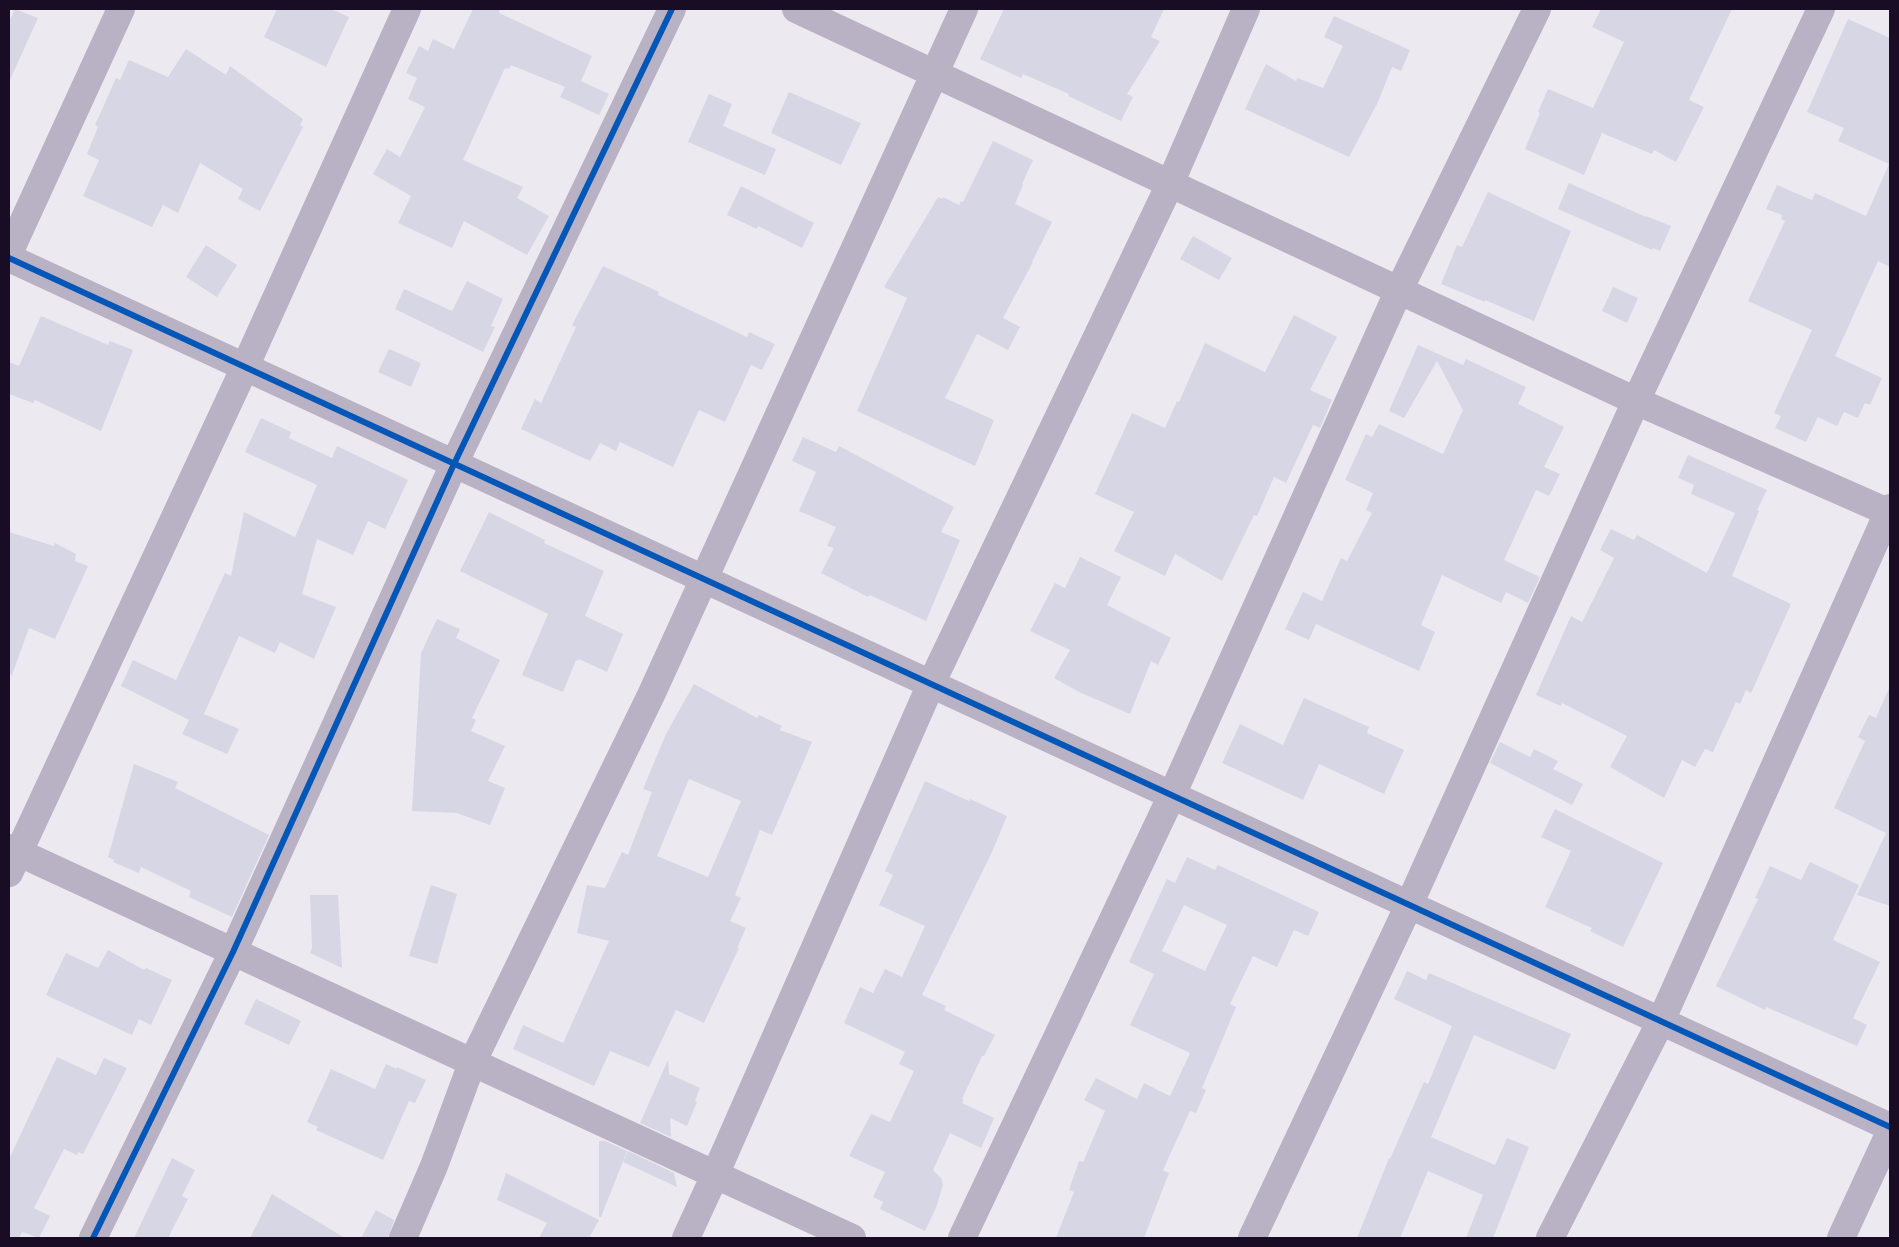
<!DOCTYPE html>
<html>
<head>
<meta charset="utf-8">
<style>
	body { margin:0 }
	#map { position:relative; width:1899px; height:1247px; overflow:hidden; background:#eceaf0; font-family:"Nunito Sans",sans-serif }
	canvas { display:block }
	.frame { position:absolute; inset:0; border:10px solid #180d25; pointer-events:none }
</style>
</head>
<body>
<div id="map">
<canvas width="1899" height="1247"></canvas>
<div class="frame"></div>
</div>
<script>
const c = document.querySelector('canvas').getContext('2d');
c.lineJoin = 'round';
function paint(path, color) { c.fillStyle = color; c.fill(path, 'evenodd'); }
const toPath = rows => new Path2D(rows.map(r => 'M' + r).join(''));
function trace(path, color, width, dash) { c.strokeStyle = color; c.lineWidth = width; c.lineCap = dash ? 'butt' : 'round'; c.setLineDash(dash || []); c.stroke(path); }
const building = toPath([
	[15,9,38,18,9,82,9,22],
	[277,9,331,9,349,17,326,67,264,37],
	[473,9,499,9,499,13,592,56,581,81,609,94,599,115,560,97,565,87,511,65,509,69,505,68,463,160,523,187,517,198,549,216,527,255,464,221,452,248,398,223,411,196,373,174,387,149,400,157,425,107,408,99,417,78,406,73,419,46,428,51,433,39,454,49],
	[1004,9,1164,9,1151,37,1160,41,1127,94,1133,97,1121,121,1068,96,1069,94,1023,74,1021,78,980,59],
	[1601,9,1732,9,1689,100,1704,107,1676,162,1654,150,1652,154,1602,133,1584,175,1525,149,1540,113,1538,112,1548,89,1593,108,1624,42,1592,27],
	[1334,16,1410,50,1401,71,1392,67,1377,104,1349,157,1245,109,1266,64,1296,81,1297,78,1323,88,1343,46,1324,37],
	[1848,19,1890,38,1890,267,1878,261,1835,356,1882,378,1870,405,1865,403,1858,418,1844,412,1837,426,1818,417,1806,442,1775,428,1781,416,1774,413,1812,330,1748,301,1785,221,1781,219,1782,215,1766,209,1777,185,1812,200,1815,193,1866,216,1889,164,1838,141,1844,128,1807,112],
	[186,49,226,75,230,66,303,119,300,125,303,127,260,211,238,199,243,189,200,163,178,213,163,205,152,227,83,196,99,160,87,154,98,127,95,125,116,78,120,80,129,60,168,77],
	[789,92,861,123,841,165,771,133],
	[709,94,732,104,723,126,776,149,765,175,688,142],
	[993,141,1033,160,1022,184,1023,185,1015,204,1052,222,1032,262,1033,262,1003,318,1020,327,1008,350,977,334,945,398,994,420,975,466,857,411,907,298,884,287,938,197,942,199,943,197,959,205,961,201,963,202],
	[1569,183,1646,217,1646,216,1671,226,1660,251,1653,248,1652,250,1558,209],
	[741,186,814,223,802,248,758,226,757,229,727,215],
	[1488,192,1571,231,1534,321,1485,300,1485,302,1441,284,1457,245,1462,247],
	[1193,236,1232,258,1219,280,1180,259],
	[206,245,237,265,217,297,186,277],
	[603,266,659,292,658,295,747,337,749,332,775,344,762,370,751,365,725,422,699,410,673,467,620,442,616,451,600,443,590,461,521,429,535,399,541,403,576,327,572,325],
	[467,281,503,299,491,326,495,327,483,352,395,309,404,289,452,311],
	[1613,287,1638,298,1627,323,1602,311],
	[1294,315,1337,337,1310,390,1332,400,1320,428,1313,425,1286,483,1274,477,1257,516,1254,515,1222,581,1175,554,1165,576,1114,551,1134,512,1095,494,1132,413,1165,428,1177,401,1179,402,1205,343,1265,372],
	[41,316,108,345,110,341,133,350,101,431,35,400,33,403,9,394,9,362,19,366],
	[1418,345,1463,365,1466,359,1526,387,1518,404,1564,427,1544,467,1560,474,1549,496,1536,490,1504,560,1540,577,1528,603,1506,592,1501,603,1442,575,1421,625,1435,632,1419,671,1316,624,1309,640,1285,629,1303,592,1322,601,1341,558,1347,561,1372,513,1366,510,1373,493,1345,480,1366,434,1372,437,1379,424,1443,454,1463,410,1437,361,1404,418,1389,411],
	[389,349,421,363,411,387,378,372],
	[261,418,291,432,289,438,332,458,337,446,408,480,385,529,368,521,353,555,317,539,302,594,336,607,314,659,280,642,275,653,239,636,204,714,239,729,227,754,182,734,189,720,121,686,133,660,176,680,225,573,231,576,244,512,295,537,317,485,245,452],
	[803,437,836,452,839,446,954,507,941,532,960,540,926,621,870,595,868,597,821,573,834,548,827,546,836,527,799,511,816,472,792,461],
	[1688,455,1767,490,1757,510,1759,511,1732,576,1791,604,1751,693,1746,690,1740,704,1736,702,1713,752,1705,749,1695,767,1682,760,1664,798,1610,767,1627,736,1562,703,1561,706,1536,695,1571,616,1582,622,1614,558,1600,550,1611,529,1634,540,1637,535,1707,573,1735,513,1691,494,1694,485,1678,478],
	[489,512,545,540,544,543,604,571,585,616,623,634,607,672,579,659,578,661,576,660,563,692,522,675,548,614,460,571],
	[9,532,54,546,55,543,76,554,75,561,88,566,55,639,29,628,12,675,9,674],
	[1080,557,1121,577,1107,605,1171,638,1158,665,1151,661,1130,714,1079,692,1054,678,1070,650,1030,631,1055,583,1065,588],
	[437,619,460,629,456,638,500,660,472,718,476,720,471,731,505,746,488,781,505,788,490,825,457,813,412,811,421,653],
	[694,684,757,718,759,715,782,726,780,730,812,742,772,835,760,830,735,895,741,898,730,921,746,928,737,948,739,948,704,1023,676,1010,649,1067,610,1051,594,1086,513,1049,523,1025,563,1043,609,941,577,933,587,885,605,888,622,852,628,855,652,792,643,789,666,734],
	[689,779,741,801,708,877,657,856],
	[1890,686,1890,906,1857,895,1886,833,1834,808,1865,741,1858,737,1869,715,1876,718],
	[1304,698,1369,727,1367,733,1404,750,1384,794,1319,764,1303,800,1222,763,1240,724,1283,745],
	[1500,742,1530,757,1534,749,1558,761,1553,769,1583,784,1572,805,1490,763],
	[134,764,178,782,175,788,269,835,232,917,189,897,191,891,141,867,139,873,113,862,114,860,108,857],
	[925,781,969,801,970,799,1007,816,992,852,922,995,946,1006,944,1010,995,1035,984,1056,982,1056,962,1099,964,1100,962,1103,994,1118,981,1148,950,1133,933,1170,941,1178,943,1185,936,1208,925,1231,880,1209,883,1202,873,1197,885,1172,849,1156,871,1114,890,1122,914,1071,899,1064,905,1052,844,1023,860,987,873,993,885,969,902,977,925,926,879,905,893,875,885,871],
	[1555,809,1663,863,1623,947,1590,931,1592,928,1545,907,1571,851,1541,837],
	[1187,857,1215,870,1218,865,1319,912,1308,936,1294,930,1277,967,1253,956,1230,1004,1236,1007,1202,1088,1206,1090,1196,1113,1190,1111,1163,1170,1169,1173,1144,1238,1056,1238,1074,1192,1069,1190,1079,1161,1083,1162,1105,1111,1084,1100,1096,1078,1137,1099,1144,1083,1170,1096,1190,1053,1130,1025,1154,974,1129,962,1167,879,1175,883],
	[1184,905,1227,925,1205,971,1162,951],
	[1810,862,1859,885,1833,940,1880,962,1853,1018,1867,1025,1857,1046,1766,1007,1765,1010,1716,986,1758,899,1755,898,1770,866,1801,880],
	[431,885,457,894,437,964,409,956],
	[310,895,338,895,342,968,310,953,312,948],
	[108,950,144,970,146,968,172,980,151,1025,139,1019,132,1035,46,995,66,953,98,968],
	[1407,971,1426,980,1429,973,1571,1034,1555,1070,1474,1035,1431,1137,1495,1165,1507,1138,1529,1147,1493,1238,1466,1238,1483,1195,1428,1171,1400,1238,1357,1238,1389,1158,1390,1159,1424,1082,1428,1084,1452,1026,1394,999],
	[256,999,301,1021,289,1045,244,1024],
	[57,1057,96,1075,104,1058,127,1068,83,1154,78,1152,77,1155,64,1149,34,1208,50,1216,39,1238,22,1232,19,1238,9,1238,9,1159],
	[668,1060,669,1074,700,1088,695,1101,697,1102,687,1126,670,1118,671,1137,640,1123],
	[386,1064,397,1069,397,1067,426,1080,415,1103,409,1101,383,1160,316,1130,318,1127,307,1122,331,1069,375,1089],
	[599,1141,605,1141,627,1151,601,1217,599,1217],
	[628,1151,674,1173,677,1187,623,1162],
	[172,1158,195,1170,182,1196,188,1199,168,1238,134,1238],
	[506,1173,599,1220,589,1238,539,1238,547,1223,497,1200],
	[272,1194,345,1238,250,1238],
	[376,1210,394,1220,388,1238,361,1238]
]);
const minor = toPath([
	[796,9,1636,401,1890,513],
	[9,253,121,9],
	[9,258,1890,1127],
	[9,848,852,1238],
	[9,873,245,367,407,9],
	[93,1238,233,952,454,464,672,9],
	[403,1238,434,1166,472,1063,651,695,964,9],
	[686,1238,715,1175,931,684,1170,184,1246,9],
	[962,1238,1172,795,1399,290,1537,9],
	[1252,1238,1409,905,1636,401,1821,9],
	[1550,1238,1661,1021,1890,508],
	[1841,1238,1890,1132]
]);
const cycleway = toPath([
	[9,258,1890,1127],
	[93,1238,233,952,454,464,672,9]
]);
paint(building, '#d7d6e4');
trace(minor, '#b9b1c4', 28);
trace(cycleway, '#0057b8', 6);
</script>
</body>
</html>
